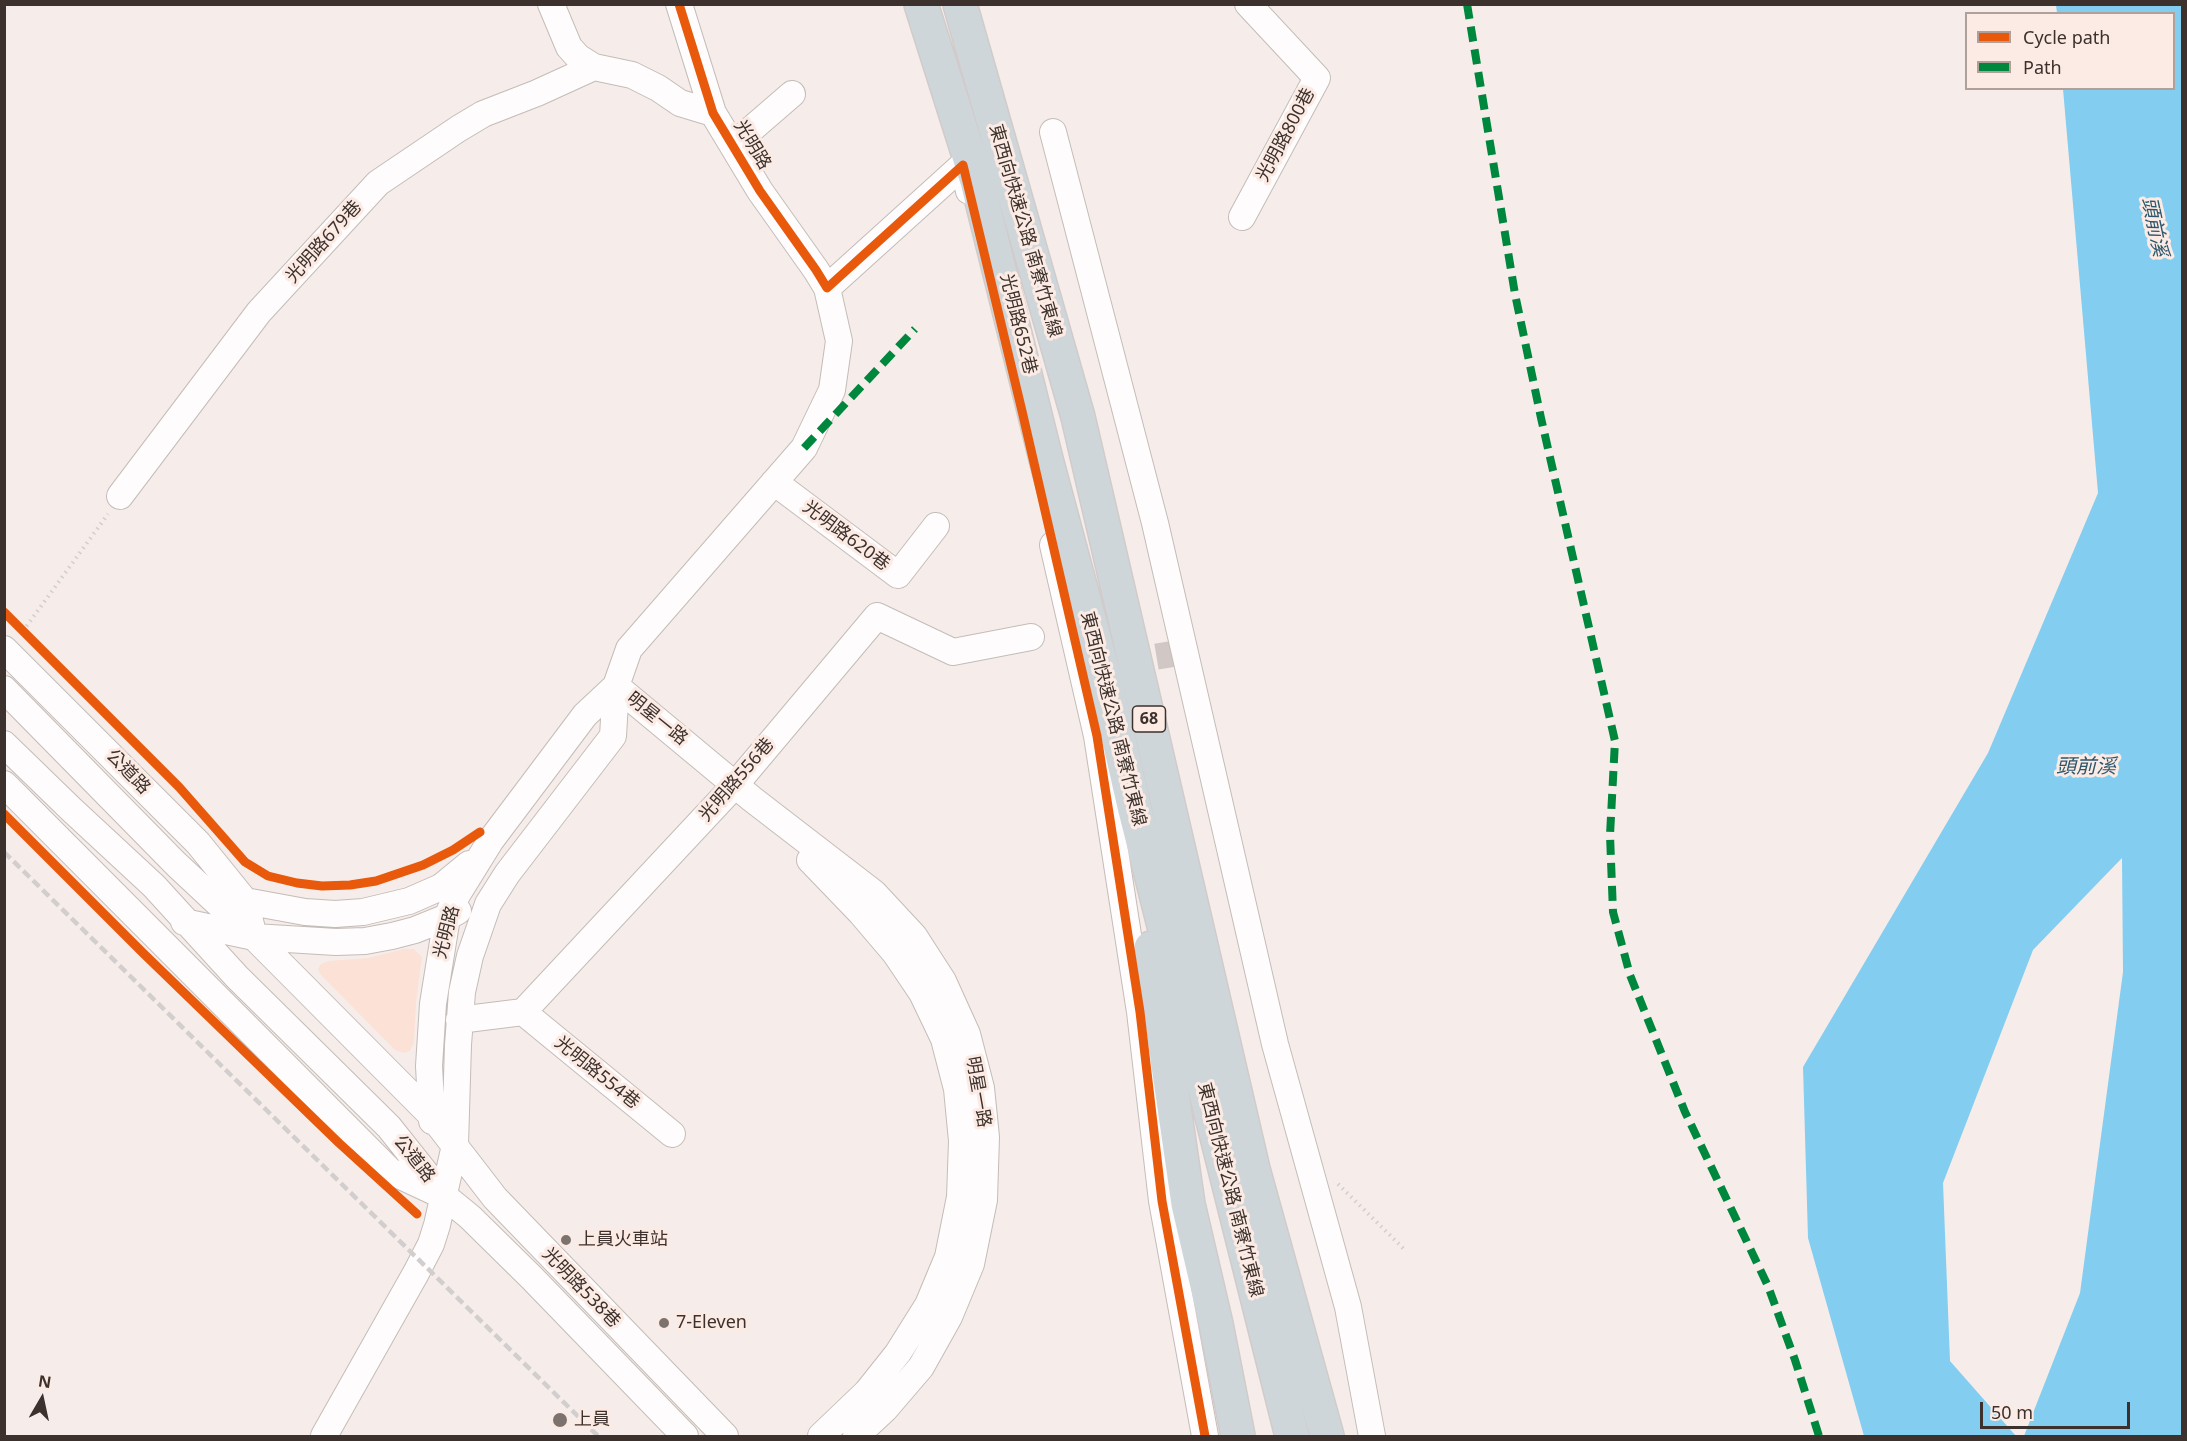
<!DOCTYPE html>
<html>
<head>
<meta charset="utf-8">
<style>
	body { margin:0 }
	#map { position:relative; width:2187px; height:1441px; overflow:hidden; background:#f6edea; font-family:"Noto Sans",sans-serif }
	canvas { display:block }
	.frame { position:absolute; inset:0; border:6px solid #3c312c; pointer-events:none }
	.legend { position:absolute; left:1965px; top:12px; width:210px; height:78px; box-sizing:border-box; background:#fcebe4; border:2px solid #afa19a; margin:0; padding:8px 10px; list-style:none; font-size:18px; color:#3c312c }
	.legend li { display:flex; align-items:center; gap:12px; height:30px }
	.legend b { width:30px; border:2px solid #afa19a }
	.north { position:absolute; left:12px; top:1369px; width:60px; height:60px; -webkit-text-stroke:4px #fcebe4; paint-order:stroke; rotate:9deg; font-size:16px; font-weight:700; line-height:24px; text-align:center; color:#3c312c }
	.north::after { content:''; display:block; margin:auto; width:21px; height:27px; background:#3c312c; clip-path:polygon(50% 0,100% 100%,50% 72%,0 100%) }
	.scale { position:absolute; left:1980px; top:1402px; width:150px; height:27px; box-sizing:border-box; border:3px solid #3c312c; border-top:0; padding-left:8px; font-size:18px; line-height:21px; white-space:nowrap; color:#3c312c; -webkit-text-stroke:4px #fcebe4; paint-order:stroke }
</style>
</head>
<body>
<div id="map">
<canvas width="2187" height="1441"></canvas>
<div class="frame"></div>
<ul class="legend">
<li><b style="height:8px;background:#e8590c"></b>Cycle path</li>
<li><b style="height:8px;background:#00873e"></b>Path</li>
</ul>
<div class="north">N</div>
<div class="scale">50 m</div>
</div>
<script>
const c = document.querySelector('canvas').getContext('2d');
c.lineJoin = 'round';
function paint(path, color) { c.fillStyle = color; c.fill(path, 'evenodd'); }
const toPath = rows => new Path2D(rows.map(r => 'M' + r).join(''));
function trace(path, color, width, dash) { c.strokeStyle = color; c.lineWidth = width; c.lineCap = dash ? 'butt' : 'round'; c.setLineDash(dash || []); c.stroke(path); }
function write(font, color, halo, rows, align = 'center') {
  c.font = font + ' "Noto Sans","Noto Sans TC",sans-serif'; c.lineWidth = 6; c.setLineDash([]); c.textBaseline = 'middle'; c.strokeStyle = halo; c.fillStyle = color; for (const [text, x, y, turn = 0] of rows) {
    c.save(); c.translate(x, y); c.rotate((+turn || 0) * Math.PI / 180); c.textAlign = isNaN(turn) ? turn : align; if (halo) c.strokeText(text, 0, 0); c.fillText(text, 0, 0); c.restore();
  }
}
const green = toPath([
	[404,949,414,949,422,957,416,1002,414,1043,410,1051,404,1053,395,1050,320,974,318,969,321,964,329,961,368,958]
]);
const water = toPath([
	[2056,5,2182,5,2182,1436,2024,1436,2080,1293,2123,972,2122,858,2033,950,1943,1183,1950,1361,2016,1436,1864,1436,1808,1238,1803,1067,1988,753,2098,493,2063,89,2174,88,2174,14,2057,13]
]);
const minorTunnel = toPath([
	[1118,663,1184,652]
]);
const path = toPath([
	[23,631,108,514],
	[1338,1184,1406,1251]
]);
const minor = toPath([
	[551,4,569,47,578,57,594,67,632,75,658,88,680,103,713,113],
	[1053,132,1155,523,1275,1044,1348,1307,1372,1436],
	[733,145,792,94],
	[1242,217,1317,78,1248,4],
	[827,288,963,165,969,191],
	[774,482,898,575,936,526],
	[120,496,259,312,378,183,458,129,483,114,537,93,594,67],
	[1053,545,1097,736,1140,1012,1162,1201,1205,1436],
	[4,649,198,843,245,901,254,937],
	[616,686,752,799,874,893,914,936,943,981,967,1034,981,1088,986,1137,984,1200,971,1264,949,1317,921,1367,885,1409,856,1436],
	[4,689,176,864,254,937,431,1115,495,1198,725,1436],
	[4,744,72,810,154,886,237,977,389,1127,443,1195,470,1217,531,1277,685,1436],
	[4,784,390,1171,437,1193],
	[810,860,861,913,895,953,922,993,944,1039,957,1089,962,1141,960,1197,948,1257,928,1305,898,1353,867,1392,821,1436],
	[232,896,245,901,305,912,335,914,363,912,409,901,441,887,469,864],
	[184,922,254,937,336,942,365,941,392,936,415,930,447,917,458,911],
	[523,1012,672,1134],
	[459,1020,523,1012,735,785,877,616,953,652,1031,637],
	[432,1121,429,1066,433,1004,447,917,457,895,491,840,585,715,616,686],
	[324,1436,416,1273,431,1244,437,1225,455,1145,458,1045,462,992,470,956,488,904,507,874,613,736,616,686,629,649,804,448,832,390,839,341,827,288,816,270,760,191,713,113,679,4]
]);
const highway = toPath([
	[921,4,977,181,1046,459,1104,675,1134,806,1292,1436],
	[960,4,1078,417,1253,1169,1327,1436],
	[1151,948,1188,1204,1216,1324,1238,1436]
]);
const rail = toPath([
	[4,852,598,1436]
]);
const quiet = toPath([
	[1467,4,1515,294,1541,418,1615,741,1610,835,1613,912,1630,975,1685,1112,1768,1286,1795,1360,1819,1436],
	[804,448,915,329]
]);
const cycleway = toPath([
	[679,4,713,113,760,191,816,270,827,288,963,165,1022,411,1097,736,1140,1012,1162,1201,1205,1436],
	[4,612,179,787,245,862,268,876,297,883,322,886,350,885,376,881,423,865,453,850,480,832],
	[4,814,143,953,339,1143,417,1214]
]);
const markers = [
	[566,1240,6,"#7d736e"],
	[664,1323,6,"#7d736e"],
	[560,1420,8,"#7d736e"]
];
const shields = [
	[1149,719,33]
];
const shieldNames = [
	["68",1149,719]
];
const streetNames = [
	["光明路800巷",1286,135,-62],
	["光明路",752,145,59],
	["東西向快速公路 南寮竹東線",1025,231,74],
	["光明路679巷",324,242,-48],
	["光明路652巷",1018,324,76],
	["光明路620巷",846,536,37],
	["明星一路",657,719,39],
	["東西向快速公路 南寮竹東線",1113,719,76],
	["公道路",128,772,46],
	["光明路556巷",737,780,-49],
	["光明路",447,932,-75],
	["光明路554巷",597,1073,39],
	["明星一路",978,1092,80],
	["公道路",414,1159,52],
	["東西向快速公路 南寮竹東線",1230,1190,76],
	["光明路538巷",581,1288,46]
];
const poiNames = [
	["上員火車站",578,1240],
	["7-Eleven",676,1323],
	["上員",574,1420]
];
const waterNames = [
	["頭前溪",2154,227,78],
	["頭前溪",2086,767]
];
paint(green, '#fbe1d6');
paint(water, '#83cdf0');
trace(minorTunnel, '#d1c7c4', 26, [26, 13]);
trace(minor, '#c4bcb8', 28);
trace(highway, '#d1cbca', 36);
trace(path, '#d1cecc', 4, [1.5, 4.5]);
trace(minor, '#fefcfc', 26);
trace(highway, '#ced6da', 33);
trace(rail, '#d1cecd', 4.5, [9, 4.5]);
trace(quiet, '#00873e', 8, [15, 8]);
trace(cycleway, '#e8590c', 9);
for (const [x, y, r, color] of markers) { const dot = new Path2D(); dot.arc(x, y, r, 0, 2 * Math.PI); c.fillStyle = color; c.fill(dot); trace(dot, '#fcebe4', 2); }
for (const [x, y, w] of shields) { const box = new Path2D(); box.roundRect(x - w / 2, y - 13, w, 26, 4.5); c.fillStyle = '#fcebe4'; c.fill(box); trace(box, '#3c312c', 1.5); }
write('bold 16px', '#3c312c', null, shieldNames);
write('18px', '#3c312c', '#fcebe4', streetNames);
write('18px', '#3c312c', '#fcebe4', poiNames, 'left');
write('italic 20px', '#2b576d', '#fcebe4', waterNames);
</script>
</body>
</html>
